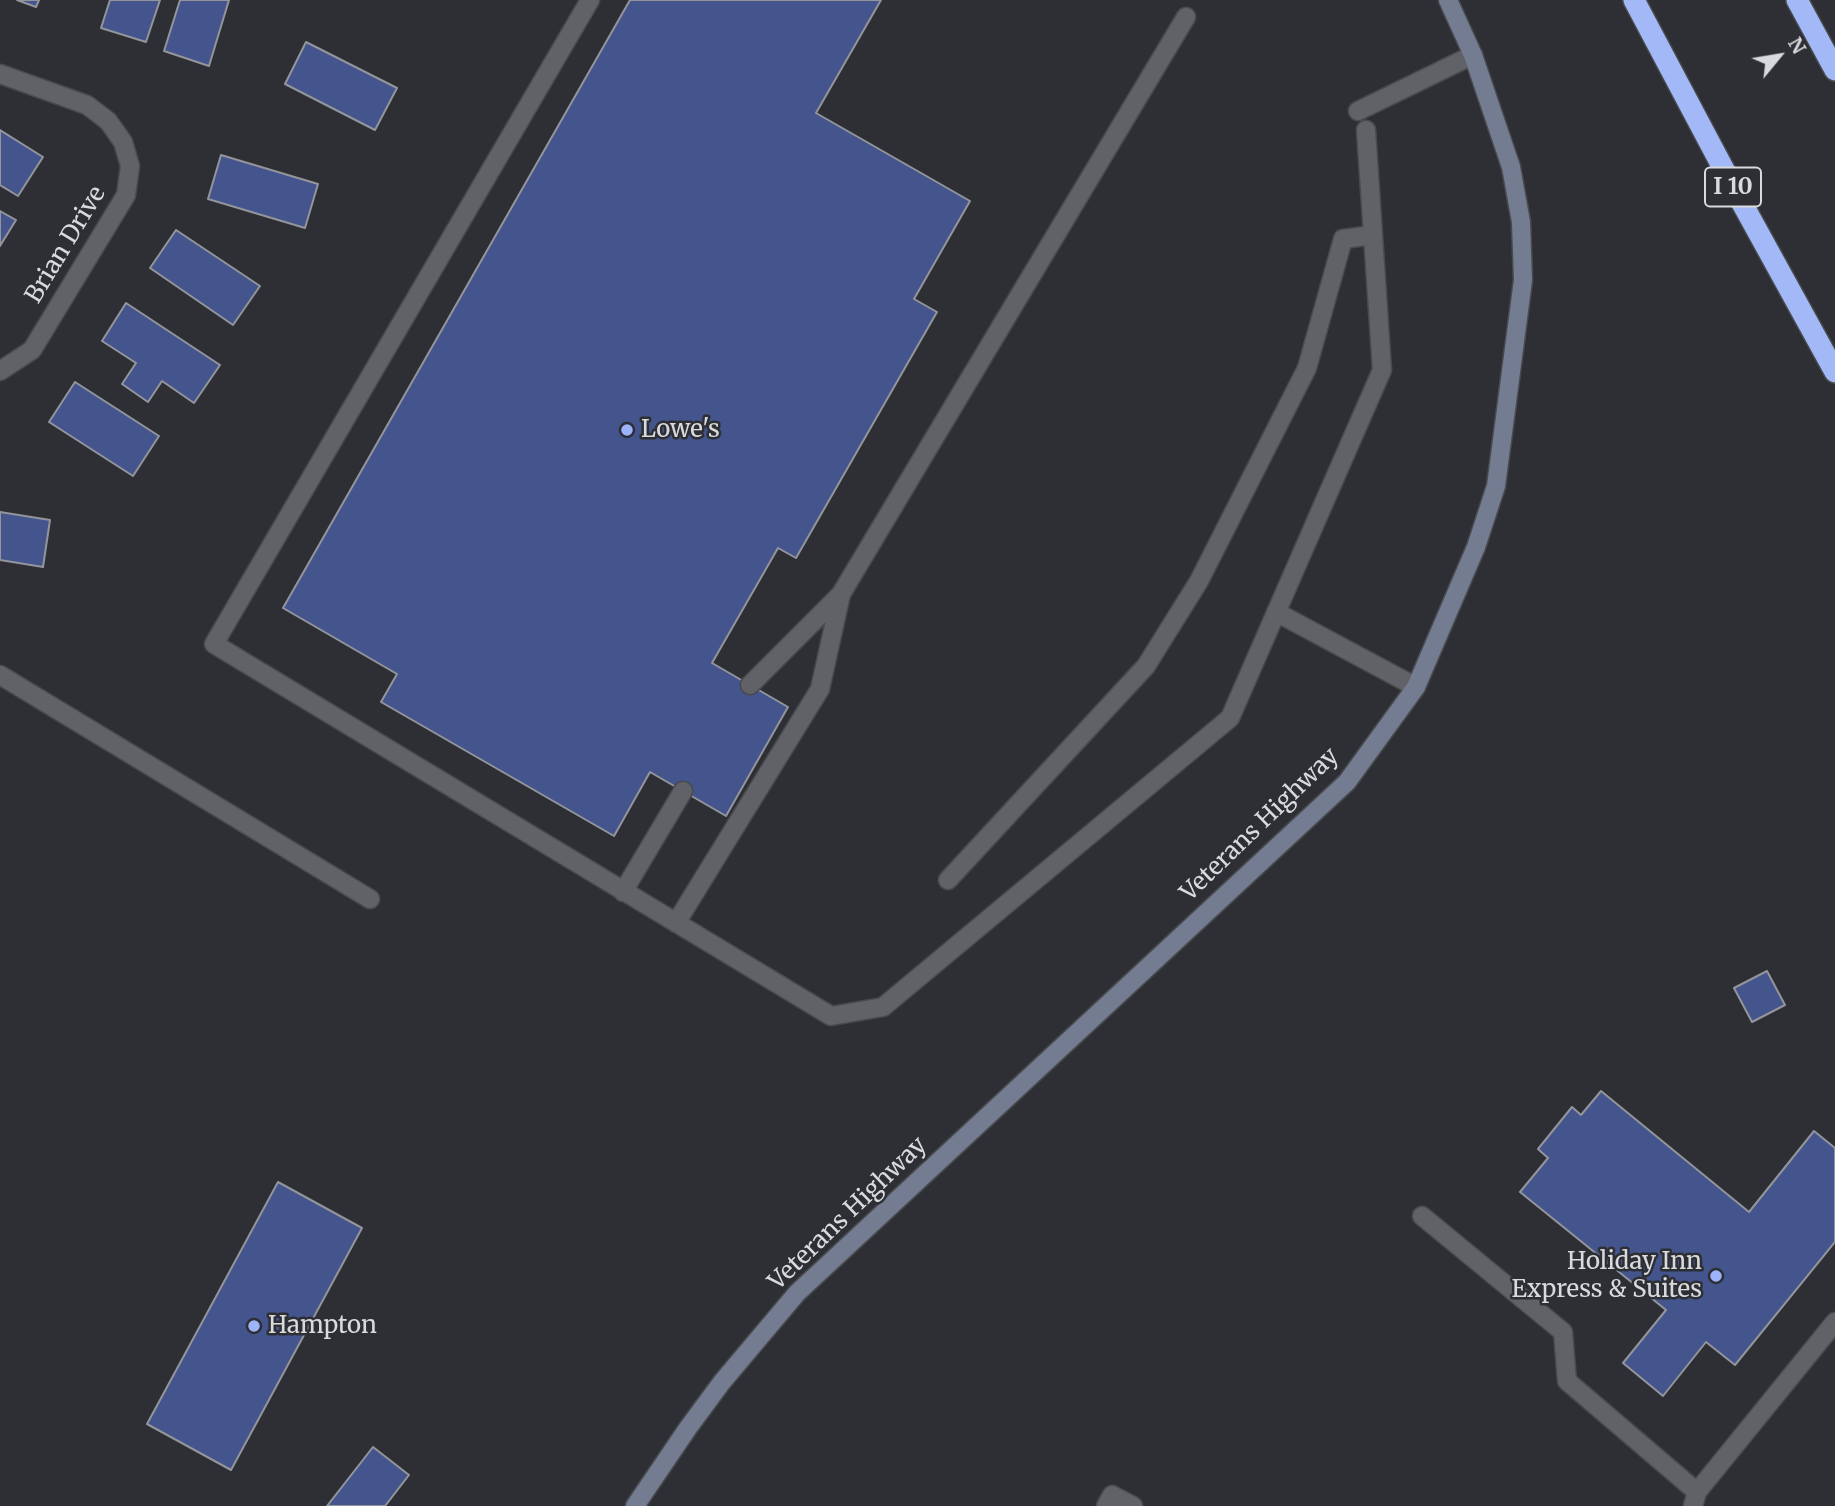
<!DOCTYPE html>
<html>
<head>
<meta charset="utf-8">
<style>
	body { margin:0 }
	#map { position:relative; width:1835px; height:1506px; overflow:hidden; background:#2d2f34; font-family:Merriweather,serif }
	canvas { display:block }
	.north { position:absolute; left:1744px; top:21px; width:70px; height:70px; -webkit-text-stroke:5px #2d2f34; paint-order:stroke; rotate:60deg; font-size:19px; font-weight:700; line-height:28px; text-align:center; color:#d9dadd }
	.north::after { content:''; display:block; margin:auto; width:24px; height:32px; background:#d9dadd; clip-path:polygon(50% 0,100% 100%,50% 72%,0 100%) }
</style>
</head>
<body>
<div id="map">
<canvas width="1835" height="1506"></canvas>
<div class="north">N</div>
</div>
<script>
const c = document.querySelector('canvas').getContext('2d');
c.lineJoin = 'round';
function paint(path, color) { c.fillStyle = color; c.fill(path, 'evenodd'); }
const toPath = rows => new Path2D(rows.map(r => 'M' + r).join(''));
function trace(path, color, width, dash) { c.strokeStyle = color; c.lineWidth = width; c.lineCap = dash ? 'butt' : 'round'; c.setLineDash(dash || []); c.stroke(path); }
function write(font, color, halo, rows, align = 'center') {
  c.font = font + ' Merriweather,serif'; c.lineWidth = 5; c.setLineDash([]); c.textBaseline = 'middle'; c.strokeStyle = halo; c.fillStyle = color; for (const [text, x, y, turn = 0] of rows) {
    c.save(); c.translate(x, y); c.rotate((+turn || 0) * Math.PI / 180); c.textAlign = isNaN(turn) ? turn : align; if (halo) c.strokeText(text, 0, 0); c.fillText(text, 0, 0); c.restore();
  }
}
const building = toPath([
	[17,0,39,0,36,7,17,0],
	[110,0,160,0,146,42,101,28,110,0],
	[180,0,229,0,209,66,164,51,180,0],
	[630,0,881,0,816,113,970,201,914,299,937,312,796,558,778,548,712,663,788,707,726,816,650,772,614,836,381,702,397,674,283,608,630,0],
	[306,42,397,88,375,130,285,84,306,42],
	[0,130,43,157,18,196,0,185,0,130],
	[221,155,318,184,305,228,208,199,221,155],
	[0,211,16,220,0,246,0,211],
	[176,230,260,286,233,325,150,268,176,230],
	[126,303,220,365,194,403,162,381,148,402,122,384,136,363,102,341,126,303],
	[75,382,159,436,133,476,49,422,75,382],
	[0,512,50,520,43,567,0,560,0,512],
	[1767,971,1785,1005,1752,1022,1734,988,1767,971],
	[1601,1091,1749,1212,1814,1131,1835,1148,1835,1242,1735,1365,1706,1342,1663,1396,1623,1363,1666,1310,1520,1192,1548,1158,1538,1149,1572,1107,1581,1115,1601,1091],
	[278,1182,362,1228,231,1470,147,1424,278,1182],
	[373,1447,409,1475,385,1506,327,1506,373,1447]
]);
const lane = toPath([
	[590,0,214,644,831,1016,883,1007,1230,718,1382,370,1366,130],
	[1358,111,1473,55],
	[1276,612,1416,687],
	[0,675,370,899],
	[750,685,841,594],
	[948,880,1146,666,1199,581,1307,368,1343,239,1373,235],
	[623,892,683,791],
	[676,923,820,689,841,594,1186,17],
	[1422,1216,1563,1332,1567,1381,1697,1492],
	[1106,1506,1112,1495,1133,1506],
	[1693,1506,1697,1492,1835,1322]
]);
const street = toPath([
	[0,74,87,105,108,121,123,142,130,166,126,195,32,350,0,371]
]);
const secondary = toPath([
	[635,1506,688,1428,722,1382,797,1293,1347,782,1416,687,1476,547,1496,486,1523,280,1521,222,1511,167,1473,55,1448,0]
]);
const highway = toPath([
	[1634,0,1731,183,1835,372],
	[1797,0,1835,70]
]);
const markers = [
	[627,430,7,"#9db4fd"],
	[1716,1276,7,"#9db4fd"],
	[254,1326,7,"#9db4fd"]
];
const shields = [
	[1733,187,56]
];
const shieldNames = [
	["I 10",1733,187]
];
const streetNames = [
	["Brian Drive",66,245,-59],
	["Veterans Highway",1260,825,-44],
	["Veterans Highway",848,1214,-44]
];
const poiNames = [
	["Lowe's",641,430],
	["Holiday Inn",1702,1262,"right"],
	["Express & Suites",1702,1290,"right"],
	["Hampton",268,1326]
];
paint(building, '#44548c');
trace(building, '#93959b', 2);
trace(lane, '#484a4d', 21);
trace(street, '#484a4d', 21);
trace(secondary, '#484a4d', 21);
trace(highway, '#484a4d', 24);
trace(lane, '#606267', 18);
trace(street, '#606267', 18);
trace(secondary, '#747c92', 18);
trace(highway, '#a3b8f6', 21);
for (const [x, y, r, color] of markers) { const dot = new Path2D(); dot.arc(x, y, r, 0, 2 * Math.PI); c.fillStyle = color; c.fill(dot); trace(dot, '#2d2f34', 2.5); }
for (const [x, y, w] of shields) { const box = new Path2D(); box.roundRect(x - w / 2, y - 19.5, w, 39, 5); c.fillStyle = '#2d2f34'; c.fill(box); trace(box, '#d9dadd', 2); }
write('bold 23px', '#d9dadd', null, shieldNames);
write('24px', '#d9dadd', '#2d2f34', streetNames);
write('24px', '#d9dadd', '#2d2f34', poiNames, 'left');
</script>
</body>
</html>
